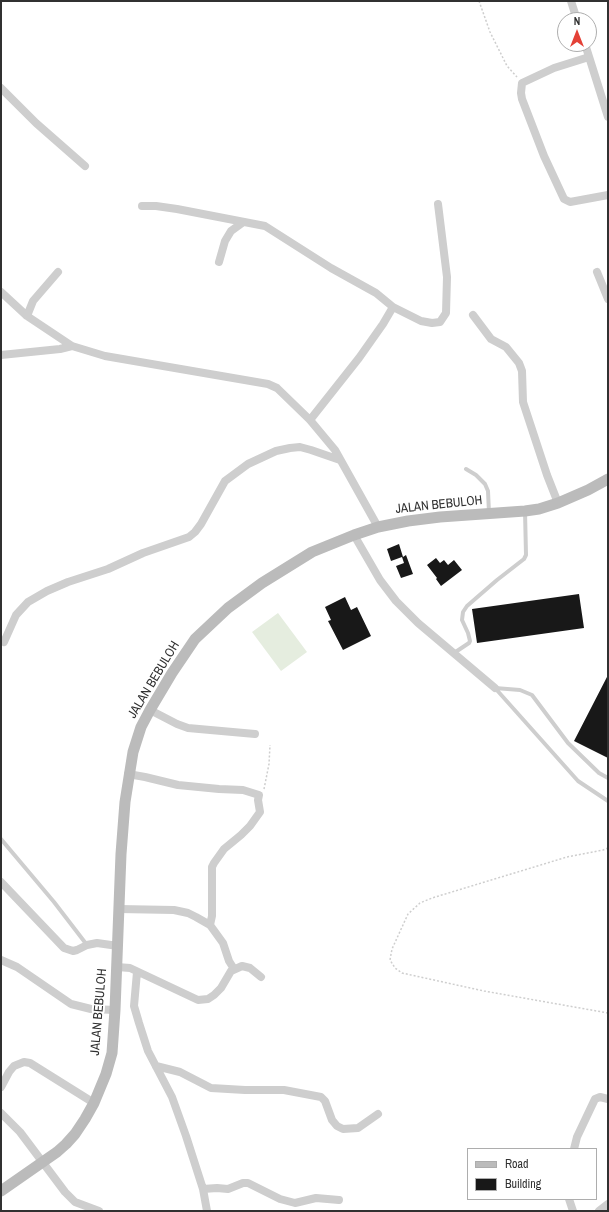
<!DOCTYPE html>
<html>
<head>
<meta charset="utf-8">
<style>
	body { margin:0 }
	#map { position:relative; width:609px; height:1212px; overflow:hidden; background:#fff; font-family:"Archivo Narrow",sans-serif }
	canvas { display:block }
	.frame { position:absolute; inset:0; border:2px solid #313131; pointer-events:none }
	.legend { position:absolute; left:467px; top:1148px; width:130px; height:52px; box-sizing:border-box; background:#fff; border:1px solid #adadad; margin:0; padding:5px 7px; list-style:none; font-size:12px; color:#313131 }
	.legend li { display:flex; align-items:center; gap:8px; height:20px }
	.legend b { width:20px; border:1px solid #adadad }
	.north { position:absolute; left:557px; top:12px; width:40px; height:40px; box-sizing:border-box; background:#fff; border:1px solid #adadad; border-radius:50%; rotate:0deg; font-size:11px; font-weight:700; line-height:16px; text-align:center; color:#313131 }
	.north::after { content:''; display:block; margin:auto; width:14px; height:18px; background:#e44137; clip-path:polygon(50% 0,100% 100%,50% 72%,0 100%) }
</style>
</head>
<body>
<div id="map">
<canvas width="609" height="1212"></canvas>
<div class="frame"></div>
<ul class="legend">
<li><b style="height:5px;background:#bbb"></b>Road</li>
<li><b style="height:11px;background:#181818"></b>Building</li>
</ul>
<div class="north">N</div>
</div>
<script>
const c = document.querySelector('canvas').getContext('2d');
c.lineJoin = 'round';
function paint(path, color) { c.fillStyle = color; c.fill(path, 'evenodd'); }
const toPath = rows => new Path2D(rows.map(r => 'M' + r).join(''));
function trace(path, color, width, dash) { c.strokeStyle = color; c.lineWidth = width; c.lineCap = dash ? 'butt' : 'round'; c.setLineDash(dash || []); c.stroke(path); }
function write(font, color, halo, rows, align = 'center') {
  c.font = font + ' "Archivo Narrow",sans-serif'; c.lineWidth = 4; c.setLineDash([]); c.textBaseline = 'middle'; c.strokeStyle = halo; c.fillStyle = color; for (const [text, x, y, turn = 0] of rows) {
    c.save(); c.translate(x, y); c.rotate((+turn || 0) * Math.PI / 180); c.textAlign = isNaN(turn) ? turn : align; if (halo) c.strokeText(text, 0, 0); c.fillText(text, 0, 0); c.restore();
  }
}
const green = toPath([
	[278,613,307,652,281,671,252,632]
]);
const building = toPath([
	[399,544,403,557,406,555,413,574,401,578,396,566,404,563,402,557,391,561,387,549],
	[436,558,440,563,444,560,448,565,454,560,462,570,441,586,436,579,437,578,427,565],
	[579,594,584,628,477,643,472,609],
	[345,597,351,610,357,607,371,636,343,650,328,621,331,620,325,607],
	[608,675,608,758,574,741]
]);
const path = toPath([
	[479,1,490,32,507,66,517,77],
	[264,789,269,764,270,745],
	[608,848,603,850,567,857,432,898,420,903,408,914,392,949,390,960,395,968,402,973,484,991,608,1013]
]);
const service = toPath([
	[466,469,476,475,485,484,488,491,489,513],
	[454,653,469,643,470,641,468,633,462,620,463,612,467,606,497,580,524,559,526,555,525,511],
	[495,688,578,781,608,801],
	[495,688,520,690,532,695,568,743,599,773,608,778],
	[1,839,54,902,87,945]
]);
const minor = toPath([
	[571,1,577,20],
	[585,44,608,117],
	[589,57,554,68,522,83,521,93,522,99,544,156,564,199,570,202,608,195],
	[1,88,36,123,85,166],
	[142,206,156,206,177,209,265,226,331,268,376,293,393,307,383,324,359,358,310,420],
	[219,262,225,241,231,231,242,223],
	[597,272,608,299],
	[1,292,27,316,72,346,105,356,268,384,277,388,310,420,335,450,378,527],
	[393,307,421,321,432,323,440,322,446,313,447,277,438,204],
	[473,315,491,339,506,347,519,363,522,371,523,402,547,475,558,503],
	[27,316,33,301,58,272],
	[1,355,60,349,72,346],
	[354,535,380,580,396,601,418,623,495,688],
	[4,642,16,615,28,602,47,591,68,582,108,569,143,553,189,537,195,532,201,524,225,481,248,464,276,451,290,448,300,447,311,450,340,460],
	[150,710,177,724,188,728,255,734],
	[128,774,145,777,178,785,219,789,243,790,259,795,258,800,260,812,250,826,241,835,224,849,214,863,212,867,212,916,210,925],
	[1,882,64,948,73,951,77,950,87,945,97,943,118,946],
	[119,909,174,910,188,913,196,917,210,925,223,943,229,961,234,969],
	[1,960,17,967,71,1004,91,1009,115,1010],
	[117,967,130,968,198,1000,208,999,214,995,221,988,231,971,242,966,250,968,261,977],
	[137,972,134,1006,139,1023,148,1051,172,1097,186,1136,203,1189,207,1211],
	[156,1066,180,1072,211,1088,245,1090,284,1090,321,1097,325,1101,332,1120,337,1126,343,1129,358,1128,378,1114],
	[1,1087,9,1072,14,1066,24,1062,30,1063,94,1103],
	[1,1113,20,1132,65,1192,75,1202,99,1211],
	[574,1149,577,1137,595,1099,600,1097,608,1099],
	[203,1189,217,1188,228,1189,243,1183,248,1183,280,1199,295,1203,316,1198,339,1200],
	[569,1199,573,1211],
	[599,1211,608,1204]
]);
const secondary = toPath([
	[1,1191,57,1152,66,1144,75,1134,85,1119,94,1103,106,1074,112,1053,115,1010,121,854,125,802,133,752,141,727,150,710,172,673,195,639,228,608,262,583,312,552,354,535,378,527,408,521,440,517,525,511,539,509,558,503,588,490,608,479]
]);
const streetNames = [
	["JALAN BEBULOH",439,505,-6],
	["JALAN BEBULOH",154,680,-59],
	["JALAN BEBULOH",99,1012,-85]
];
paint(green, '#e5eddf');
paint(building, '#181818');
trace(path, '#cecece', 1.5, [2, 2]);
trace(service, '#cecece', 4);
trace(minor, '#cecece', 8);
trace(secondary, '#bbb', 11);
write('13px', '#313131', '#fff', streetNames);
</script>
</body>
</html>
